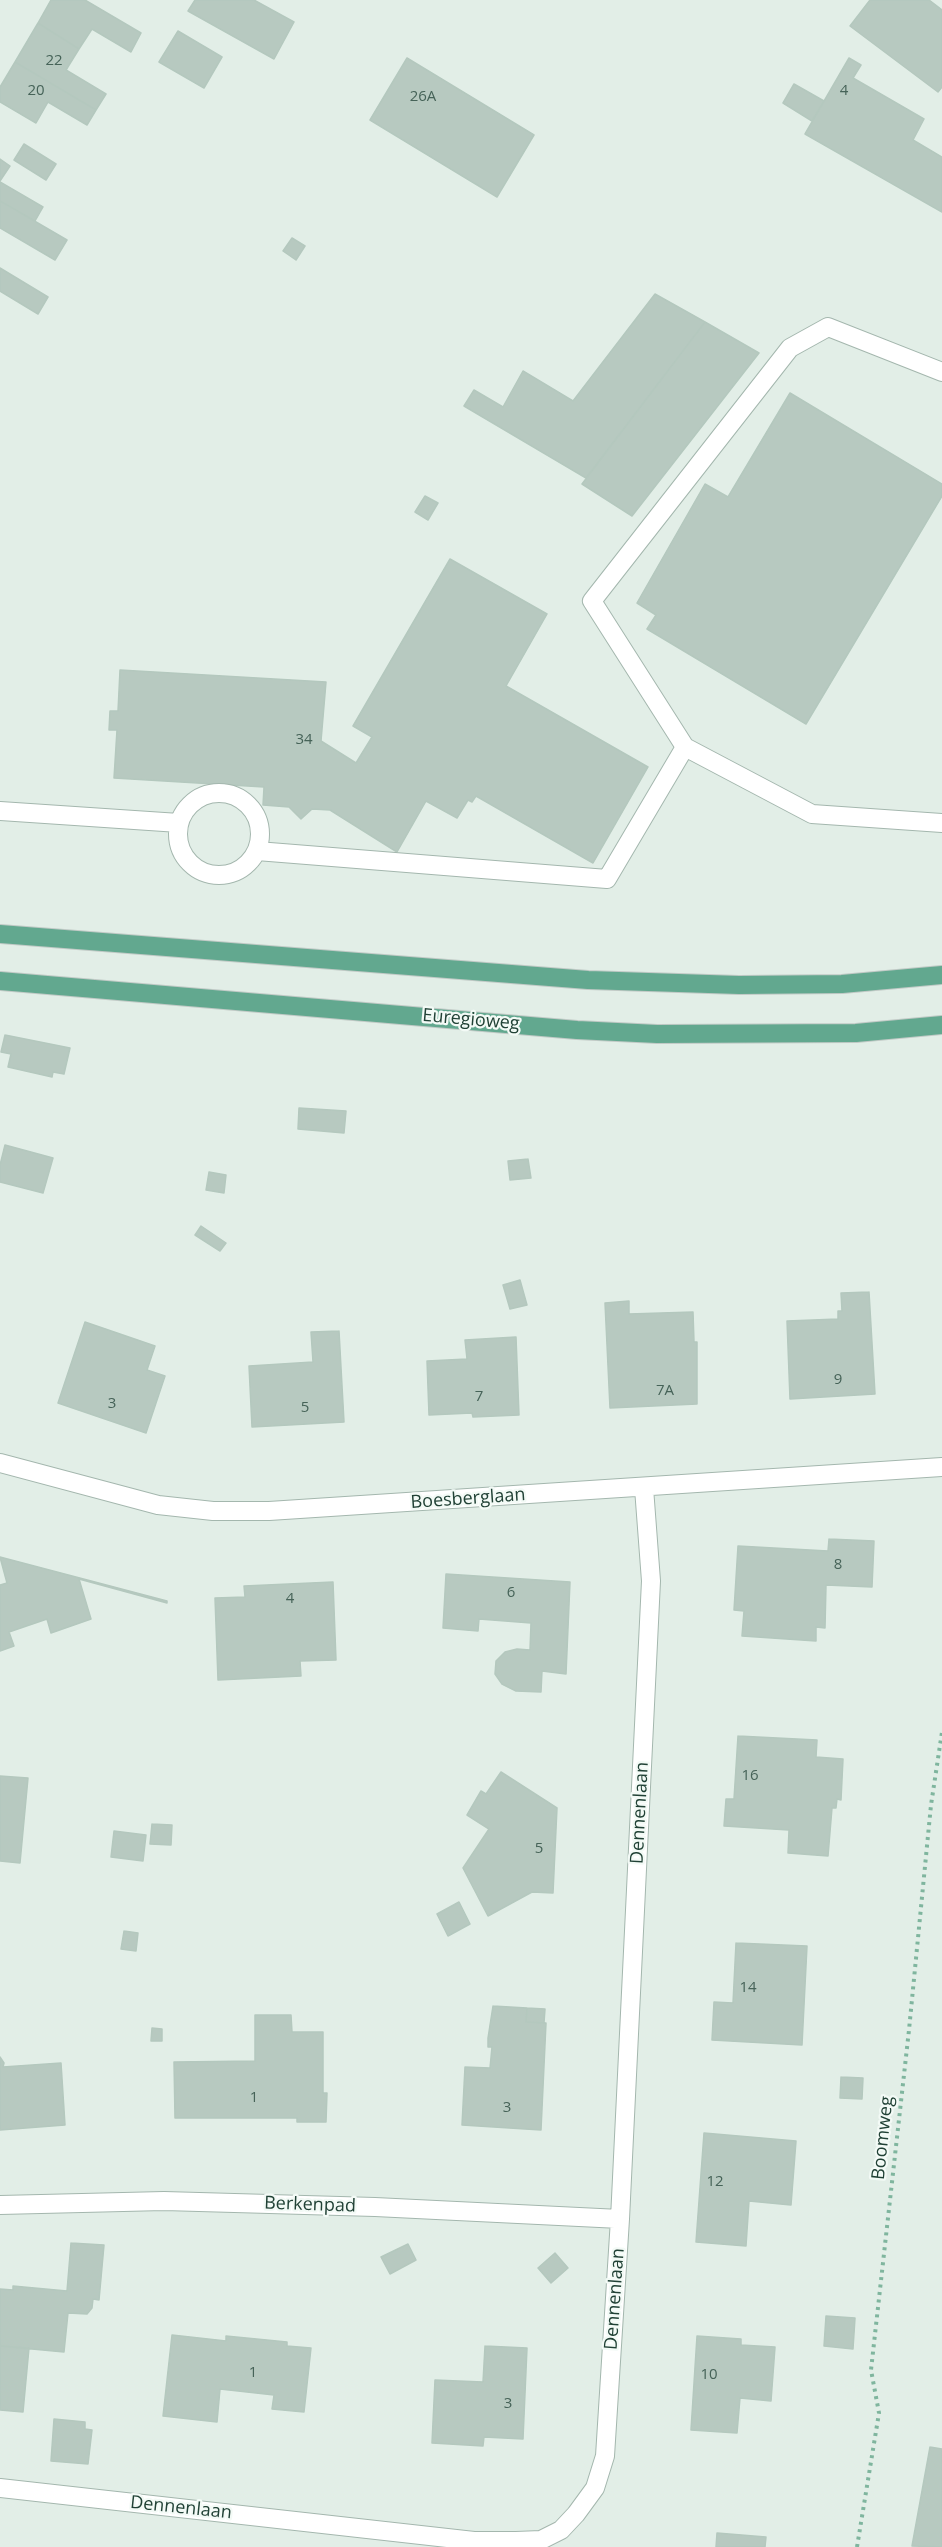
<!DOCTYPE html>
<html>
<head>
<meta charset="utf-8">
<style>
	body { margin:0 }
	canvas { display:block; background:#e2eee7 }
</style>
</head>
<body>
<canvas width="942" height="2547"></canvas>
<script>
const c = document.querySelector('canvas').getContext('2d');
c.lineJoin = 'round';
function paint(path, color) { c.fillStyle = color; c.fill(path, 'evenodd'); }
const toPath = rows => new Path2D(rows.map(r => 'M' + r).join(''));
function trace(path, color, width, dash) { c.strokeStyle = color; c.lineWidth = width; c.lineCap = dash ? 'butt' : 'round'; c.setLineDash(dash || []); c.stroke(path); }
function write(font, color, halo, rows, align = 'center') {
  c.font = font + ' "Open Sans",sans-serif'; c.lineWidth = 4.5; c.setLineDash([]); c.textBaseline = 'middle'; c.strokeStyle = halo; c.fillStyle = color; for (const [text, x, y, turn = 0] of rows) {
    c.save(); c.translate(x, y); c.rotate((+turn || 0) * Math.PI / 180); c.textAlign = isNaN(turn) ? turn : align; if (halo) c.strokeText(text, 0, 0); c.fillText(text, 0, 0); c.restore();
  }
}
const building = toPath([
	[51,0,85,0,141,33,131,52,92,29,79,49,38,23,51,0],
	[195,0,254,0,294,22,274,59,188,11,195,0],
	[870,0,929,0,942,10,942,87,938,92,850,26,870,0],
	[38,23,79,49,66,70,106,94,96,110,15,62,38,23],
	[178,31,222,57,204,88,159,62,178,31],
	[407,58,534,135,497,197,370,120,407,58],
	[849,58,861,65,853,78,924,119,913,140,942,157,942,212,805,134,849,58],
	[15,62,96,110,87,125,48,102,36,123,0,102,0,87,15,62],
	[794,84,824,101,812,121,783,103,794,84],
	[24,144,56,164,46,180,14,160,24,144],
	[0,159,10,166,0,181,0,159],
	[0,182,43,207,35,221,0,201,0,182],
	[0,201,67,240,55,260,0,228,0,201],
	[292,238,305,246,296,260,283,251,292,238],
	[0,268,48,297,38,314,0,291,0,268],
	[655,294,705,322,586,478,464,406,474,390,503,407,523,371,573,401,655,294],
	[705,322,759,353,632,516,582,484,705,322],
	[790,393,942,484,942,496,806,724,647,629,656,615,637,603,705,484,728,497,790,393],
	[425,496,438,503,428,520,415,512,425,496],
	[450,559,547,614,506,686,648,767,593,863,476,796,472,802,468,800,457,818,426,801,397,852,330,810,312,809,301,819,289,807,263,805,264,787,114,778,117,730,109,730,110,711,118,711,120,670,326,682,321,741,356,763,372,737,353,726,450,559],
	[5,1035,70,1048,64,1074,53,1072,52,1077,8,1067,11,1054,1,1052,5,1035],
	[299,1108,346,1111,344,1133,298,1129,299,1108],
	[5,1145,53,1158,43,1193,0,1182,0,1165,5,1145],
	[528,1159,531,1178,510,1180,508,1161,528,1159],
	[209,1172,226,1175,224,1193,206,1190,209,1172],
	[201,1226,226,1243,220,1251,195,1235,201,1226],
	[520,1280,527,1305,510,1309,503,1285,520,1280],
	[869,1292,875,1394,790,1399,787,1321,838,1319,838,1311,842,1311,841,1293,869,1292],
	[629,1301,629,1314,693,1312,694,1342,697,1342,697,1404,610,1408,605,1303,629,1301],
	[85,1322,155,1346,147,1370,165,1376,146,1433,58,1403,85,1322],
	[339,1331,344,1422,252,1427,249,1366,313,1362,311,1332,339,1331],
	[516,1337,519,1415,473,1417,472,1413,429,1415,427,1361,467,1359,465,1340,516,1337],
	[829,1539,874,1541,872,1587,826,1585,825,1628,816,1627,816,1641,742,1636,744,1611,734,1610,738,1546,828,1551,829,1539],
	[0,1557,167,1601,167,1603,79,1579,91,1619,51,1633,47,1619,9,1632,14,1646,0,1651,0,1585,7,1583,0,1557],
	[446,1574,570,1582,566,1674,542,1671,541,1692,516,1691,502,1684,495,1674,496,1661,505,1652,517,1649,530,1650,531,1623,479,1619,478,1631,443,1628,446,1574],
	[333,1582,336,1660,300,1661,301,1676,218,1680,215,1598,245,1597,244,1586,333,1582],
	[738,1736,817,1740,816,1757,843,1759,841,1800,837,1799,836,1808,832,1808,828,1856,788,1853,789,1830,724,1826,726,1799,734,1799,738,1736],
	[501,1772,557,1808,553,1893,532,1892,488,1916,463,1868,489,1829,467,1815,481,1791,486,1794,501,1772],
	[0,1776,28,1778,20,1863,0,1861,0,1776],
	[152,1824,172,1825,171,1845,150,1844,152,1824],
	[114,1831,146,1835,143,1861,111,1857,114,1831],
	[459,1902,470,1924,448,1936,437,1914,459,1902],
	[124,1931,138,1933,136,1951,121,1949,124,1931],
	[736,1943,807,1946,802,2045,712,2040,714,2002,733,2003,736,1943],
	[493,2006,527,2008,526,2022,546,2023,541,2130,462,2125,465,2067,490,2068,492,2047,488,2047,488,2038,493,2006],
	[527,2008,545,2009,544,2023,526,2022,527,2008],
	[255,2015,291,2015,292,2032,323,2032,323,2093,327,2093,326,2122,297,2122,297,2118,175,2118,174,2062,255,2061,255,2015],
	[152,2028,162,2029,162,2041,151,2041,152,2028],
	[0,2057,4,2063,3,2067,61,2063,65,2125,0,2130,0,2057],
	[841,2077,863,2078,862,2099,840,2098,841,2077],
	[704,2133,796,2141,791,2205,749,2201,746,2246,696,2242,704,2133],
	[71,2243,104,2245,99,2300,93,2299,92,2308,87,2314,68,2313,64,2352,0,2346,0,2289,13,2290,13,2286,67,2291,71,2243],
	[408,2244,416,2260,390,2274,381,2257,408,2244],
	[555,2253,568,2268,551,2283,538,2268,555,2253],
	[826,2316,855,2318,853,2349,824,2346,826,2316],
	[172,2335,226,2341,226,2336,287,2342,287,2346,311,2348,304,2412,272,2409,274,2395,220,2389,217,2422,163,2416,172,2335],
	[697,2336,741,2339,741,2345,775,2347,771,2401,740,2398,737,2433,691,2430,697,2336],
	[0,2346,29,2348,23,2412,0,2410,0,2346],
	[485,2346,527,2348,523,2439,484,2437,483,2446,432,2443,435,2380,483,2382,485,2346],
	[54,2419,85,2422,85,2429,92,2430,88,2464,51,2461,54,2419],
	[930,2447,942,2449,942,2547,912,2546,930,2447],
	[717,2533,766,2537,765,2547,716,2547,717,2533]
]);
const path = toPath([
	[857,2547,879,2413,871,2370,909,2030,931,1805,942,1732]
]);
const minor = toPath([
	[685,747,592,601,790,348,828,327,942,372],
	'178 834a41 41 0 1 1 82 0a41 41 0 1 1-82 0Z',
	[0,811,179,823],
	[257,851,607,879,685,747,812,814,942,823],
	[0,1463,158,1505,213,1511,269,1511,942,1467],
	[0,2205,164,2201,375,2207,620,2219],
	[0,2488,474,2541,516,2541,541,2540,561,2530,576,2514,595,2488,605,2456,620,2219,651,1581,644,1488]
]);
const major = toPath([
	[0,934,588,980,739,985,842,984,942,975],
	[0,981,577,1030,657,1034,856,1033,942,1025]
]);
const numberNames = [
	["22",54,61],
	["20",36,91],
	["4",844,91],
	["26A",423,97],
	["34",304,740],
	["9",838,1380],
	["7A",665,1391],
	["7",479,1397],
	["3",112,1404],
	["5",305,1408],
	["8",838,1565],
	["6",511,1593],
	["4",290,1599],
	["16",750,1776],
	["5",539,1849],
	["14",748,1988],
	["1",254,2098],
	["3",507,2108],
	["12",715,2182],
	["1",253,2373],
	["10",709,2375],
	["3",508,2404]
];
const streetNames = [
	["Euregioweg",471,1020,5],
	["Boesberglaan",468,1499,-4],
	["Dennenlaan",640,1813,-87],
	["Boomweg",883,2138,-84],
	["Berkenpad",310,2205,2],
	["Dennenlaan",615,2299,-86],
	["Dennenlaan",181,2508,6]
];
paint(building, '#b7c9c0');
trace(building, '#b4c8be', 1.5);
trace(minor, '#a4b7ae', 20);
trace(major, '#c1cac6', 20);
trace(path, '#7fb59e', 4, [3, 4.5]);
trace(minor, '#fff', 18);
trace(major, '#62a88f', 18);
write('15px', '#466358', null, numberNames);
write('18px', '#204135', '#f3faf6', streetNames);
</script>
</body>
</html>
